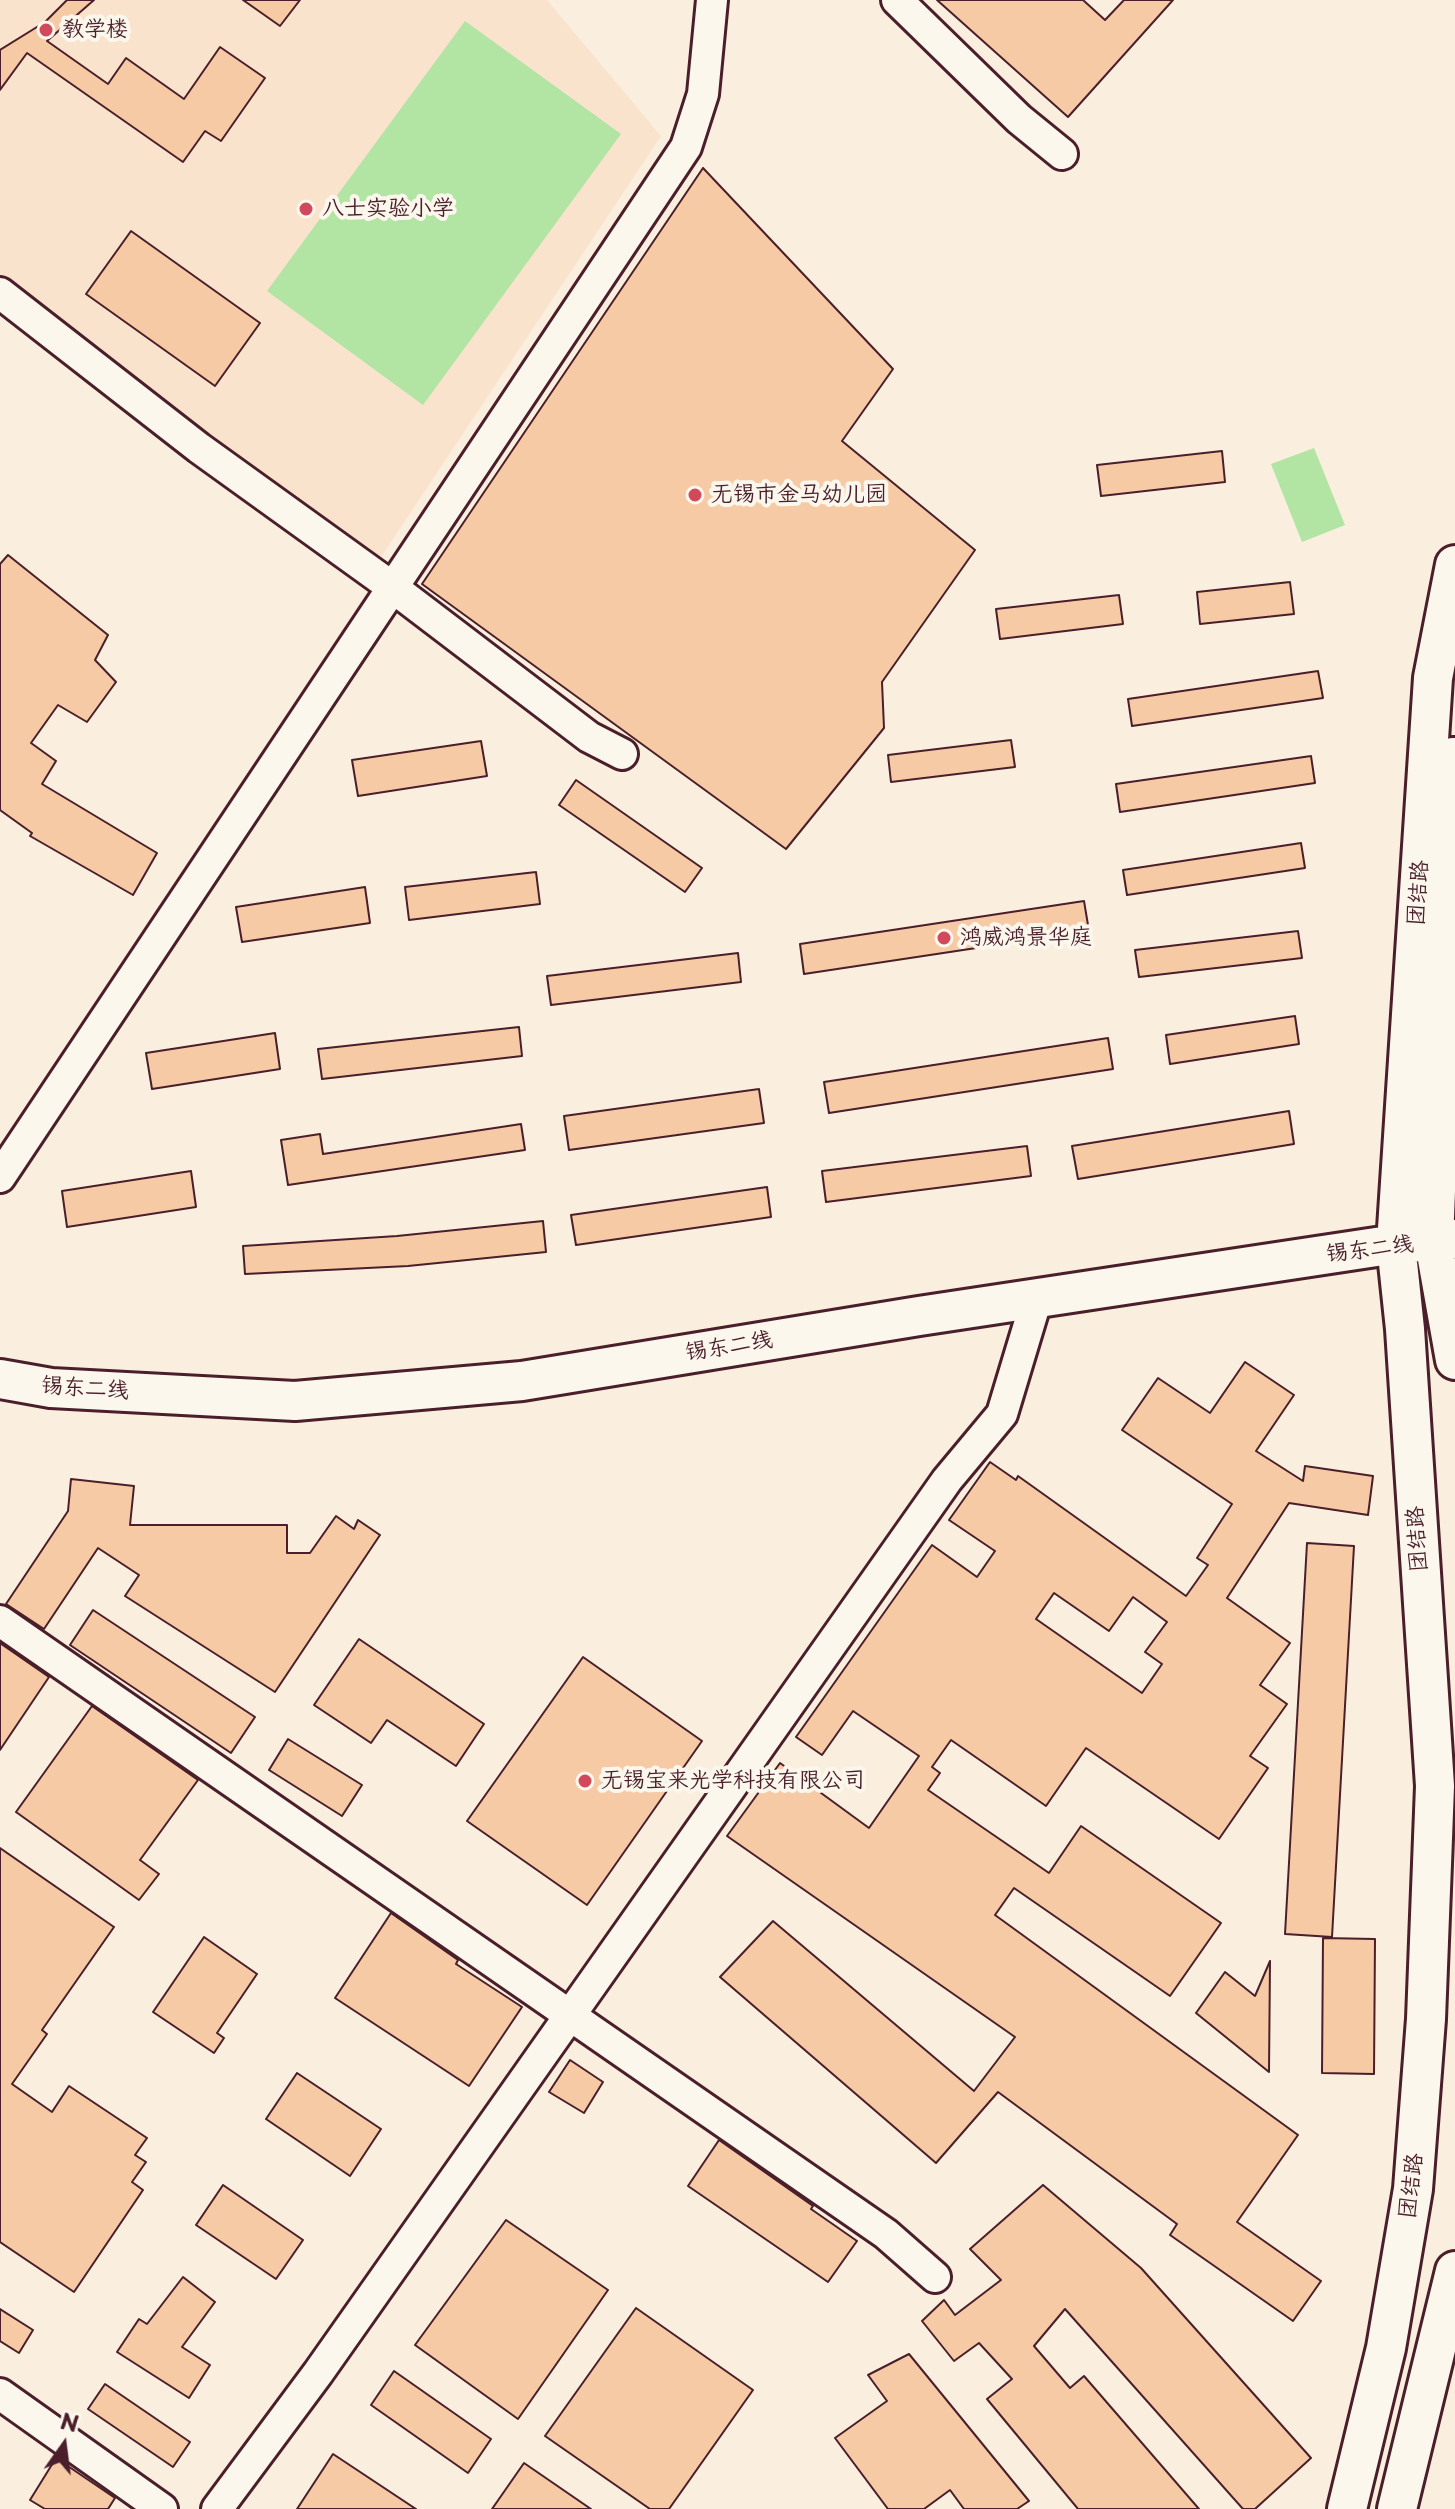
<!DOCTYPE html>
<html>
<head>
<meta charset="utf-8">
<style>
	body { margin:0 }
	#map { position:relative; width:1455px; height:2509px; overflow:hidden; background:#faeede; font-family:"Playpen Sans",sans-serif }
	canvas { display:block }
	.north { position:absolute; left:24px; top:2405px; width:80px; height:80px; -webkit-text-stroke:6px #fbf7ec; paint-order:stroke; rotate:14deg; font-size:22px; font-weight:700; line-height:32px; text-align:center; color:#4a1f2b }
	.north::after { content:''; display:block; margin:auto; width:28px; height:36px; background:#4a1f2b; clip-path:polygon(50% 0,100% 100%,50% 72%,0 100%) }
</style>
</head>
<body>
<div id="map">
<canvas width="1455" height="2509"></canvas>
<div class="north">N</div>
</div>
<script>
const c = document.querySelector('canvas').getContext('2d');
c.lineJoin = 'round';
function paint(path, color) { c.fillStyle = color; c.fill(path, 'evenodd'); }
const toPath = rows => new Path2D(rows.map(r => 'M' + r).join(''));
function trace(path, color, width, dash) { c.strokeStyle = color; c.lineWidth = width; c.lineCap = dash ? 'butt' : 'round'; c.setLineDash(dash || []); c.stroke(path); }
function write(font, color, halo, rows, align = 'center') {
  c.font = font + ' "Playpen Sans","LXGW WenKai TC",sans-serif'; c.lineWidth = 8; c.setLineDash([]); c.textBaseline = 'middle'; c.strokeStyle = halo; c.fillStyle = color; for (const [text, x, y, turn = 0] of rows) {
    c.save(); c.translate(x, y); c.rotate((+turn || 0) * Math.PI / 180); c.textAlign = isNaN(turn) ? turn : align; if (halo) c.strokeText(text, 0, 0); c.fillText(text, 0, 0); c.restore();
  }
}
const built = toPath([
	[0,0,547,0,661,136,379,560,0,282]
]);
const green = toPath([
	[465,21,621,134,423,405,267,291],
	[1314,448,1345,525,1302,542,1271,464]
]);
const building = toPath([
	[67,0,94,0,47,41,108,84,126,58,184,99,220,47,265,78,221,141,205,131,183,162,27,53,0,90,0,50,45,22,67,0],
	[243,0,300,0,280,26,243,0],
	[937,0,1083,0,1105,20,1124,0,1173,0,1068,117,937,0],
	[703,168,893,369,842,441,975,550,882,682,884,728,786,849,422,584,703,168],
	[131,231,260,323,215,386,86,294,131,231],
	[1222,451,1225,482,1101,496,1097,465,1222,451],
	[8,555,108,635,95,660,116,682,87,722,58,705,31,743,56,761,42,784,157,853,133,895,30,836,32,833,0,810,0,564,8,555],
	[1290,582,1294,614,1200,624,1197,592,1290,582],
	[1119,595,1123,624,1000,639,996,609,1119,595],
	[1318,671,1323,698,1132,726,1128,699,1318,671],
	[1011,740,1015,767,891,782,888,755,1011,740],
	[481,741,487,776,358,796,352,760,481,741],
	[1311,756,1315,783,1120,812,1116,784,1311,756],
	[576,780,702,868,685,892,559,805,576,780],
	[1301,843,1305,868,1127,895,1123,870,1301,843],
	[536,872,540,904,409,920,405,887,536,872],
	[365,887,370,923,242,942,236,907,365,887],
	[1084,901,1089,931,804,974,800,944,1084,901],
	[1298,931,1302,958,1139,977,1135,950,1298,931],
	[738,953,741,982,551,1005,547,976,738,953],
	[1295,1016,1299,1044,1170,1064,1166,1035,1295,1016],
	[519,1027,522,1056,322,1079,318,1049,519,1027],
	[275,1033,280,1069,152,1089,146,1053,275,1033],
	[1108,1038,1113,1069,829,1113,824,1082,1108,1038],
	[759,1089,764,1123,569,1150,564,1116,759,1089],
	[1289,1111,1294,1144,1078,1179,1072,1146,1289,1111],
	[521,1124,525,1150,288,1185,281,1140,320,1134,323,1154,521,1124],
	[1027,1146,1031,1176,826,1202,822,1171,1027,1146],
	[191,1171,196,1207,67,1227,62,1191,191,1171],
	[767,1187,771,1217,576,1245,571,1215,767,1187],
	[543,1221,546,1252,408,1266,245,1274,243,1246,397,1236,543,1221],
	[1245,1362,1294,1395,1256,1451,1303,1481,1305,1466,1373,1476,1368,1515,1289,1503,1227,1598,1290,1643,1260,1685,1287,1704,1250,1756,1268,1768,1219,1839,1086,1748,1046,1806,951,1740,932,1767,940,1773,928,1790,1049,1873,1081,1826,1221,1923,1170,1996,1014,1888,995,1915,1298,2135,1237,2222,1321,2281,1293,2321,1170,2235,1177,2224,998,2092,936,2163,720,1977,773,1921,974,2091,1015,2037,727,1836,780,1763,869,1828,919,1756,853,1711,822,1755,796,1737,932,1545,977,1577,995,1551,949,1520,990,1462,1016,1480,1018,1476,1186,1596,1208,1565,1197,1558,1232,1504,1122,1430,1158,1378,1210,1413,1245,1362],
	[1054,1593,1109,1631,1133,1597,1167,1622,1145,1652,1162,1664,1142,1693,1036,1619,1054,1593],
	[71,1479,134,1486,130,1525,287,1525,287,1553,310,1553,336,1516,354,1529,358,1520,380,1535,275,1692,125,1596,139,1575,98,1548,44,1629,6,1604,68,1511,71,1479],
	[1307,1543,1354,1546,1332,1937,1285,1934,1307,1543],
	[93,1610,255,1717,231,1753,70,1645,93,1610],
	[359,1639,484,1724,456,1766,387,1720,371,1743,314,1705,359,1639],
	[0,1643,49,1677,0,1750,0,1643],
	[583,1657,702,1741,587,1905,467,1821,583,1657],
	[92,1706,198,1780,140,1860,159,1874,139,1900,16,1812,92,1706],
	[288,1739,362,1785,342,1816,269,1770,288,1739],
	[0,1848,114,1927,42,2030,47,2034,12,2084,52,2112,69,2086,147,2138,135,2155,146,2162,132,2182,143,2190,74,2292,0,2242,0,1848],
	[391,1913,458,1960,456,1964,522,2007,469,2086,335,1998,391,1913],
	[204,1937,257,1974,217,2033,224,2038,214,2053,153,2012,204,1937],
	[1323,1938,1375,1939,1374,2074,1322,2073,1323,1938],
	[1270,1961,1269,2072,1196,2013,1225,1972,1255,1996,1270,1961],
	[570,2060,603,2082,584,2113,549,2092,570,2060],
	[297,2073,381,2129,350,2176,266,2119,297,2073],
	[719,2140,813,2206,811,2209,857,2241,828,2282,688,2186,719,2140],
	[223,2185,303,2240,276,2279,196,2225,223,2185],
	[1043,2185,1141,2268,1311,2458,1255,2509,1243,2509,1065,2309,1034,2346,1070,2388,1084,2376,1199,2509,1078,2509,987,2399,1012,2379,979,2343,954,2361,922,2321,944,2300,955,2315,1001,2280,970,2249,1043,2185],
	[506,2220,608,2290,518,2419,415,2345,506,2220],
	[183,2277,215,2302,182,2347,210,2365,189,2398,117,2352,139,2319,147,2324,183,2277],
	[636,2308,753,2390,669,2509,650,2509,545,2436,636,2308],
	[0,2309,33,2330,19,2353,0,2341,0,2309],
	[909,2354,1029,2501,1017,2509,964,2509,950,2490,924,2509,888,2509,835,2438,887,2401,868,2375,909,2354],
	[394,2371,491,2439,468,2473,371,2405,394,2371],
	[105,2384,190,2442,173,2467,88,2409,105,2384],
	[333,2454,416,2509,297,2509,333,2454],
	[56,2458,115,2498,108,2509,45,2509,30,2500,56,2458],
	[524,2463,591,2509,492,2509,524,2463]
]);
const minor = toPath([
	[897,0,1019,119,1062,154],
	[0,293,199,448,392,587,589,737,622,754],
	[0,1177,686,147,703,94,712,0],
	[0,1621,886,2234,935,2277],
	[0,2394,162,2509],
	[217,2509,318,2373,947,1480,1002,1414,1037,1298]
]);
const major = toPath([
	[1453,757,1434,1242,1455,1360],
	[0,1379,51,1388,295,1401,522,1381,919,1316,1396,1244,1455,1239],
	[1347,2509,1386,2348,1413,2189,1426,2019,1435,1786,1405,1329,1396,1244,1433,678,1455,565],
	[1397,2509,1455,2271]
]);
const markers = [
	[46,30,8,"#d1495b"],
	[306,209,8,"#d1495b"],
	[695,495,8,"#d1495b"],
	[944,938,8,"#d1495b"],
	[585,1781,8,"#d1495b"]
];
const poiNames = [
	["教学楼",62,30],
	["八士实验小学",322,209],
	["无锡市金马幼儿园",711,495],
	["鸿威鸿景华庭",960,938],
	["无锡宝来光学科技有限公司",601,1781]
];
const streetNames = [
	["团结路",1419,893,-86],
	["锡东二线",1370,1250,-7],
	["锡东二线",729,1347,-9],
	["锡东二线",85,1389,4],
	["团结路",1418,1539,-94],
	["团结路",1412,2186,-83]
];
paint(built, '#f9e3cd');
paint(green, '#b2e4a4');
paint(building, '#f6caa5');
trace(building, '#4a1f2b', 2);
trace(minor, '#4a1f2b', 36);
trace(major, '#4a1f2b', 44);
trace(minor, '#fbf7ec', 30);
trace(major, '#fbf7ec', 38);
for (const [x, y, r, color] of markers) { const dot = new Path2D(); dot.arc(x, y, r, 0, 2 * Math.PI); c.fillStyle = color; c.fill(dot); trace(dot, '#fbf7ec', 3); }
write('22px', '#4a1f2b', '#fbf7ec', poiNames, 'left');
write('22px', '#4a1f2b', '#fbf7ec', streetNames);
</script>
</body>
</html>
